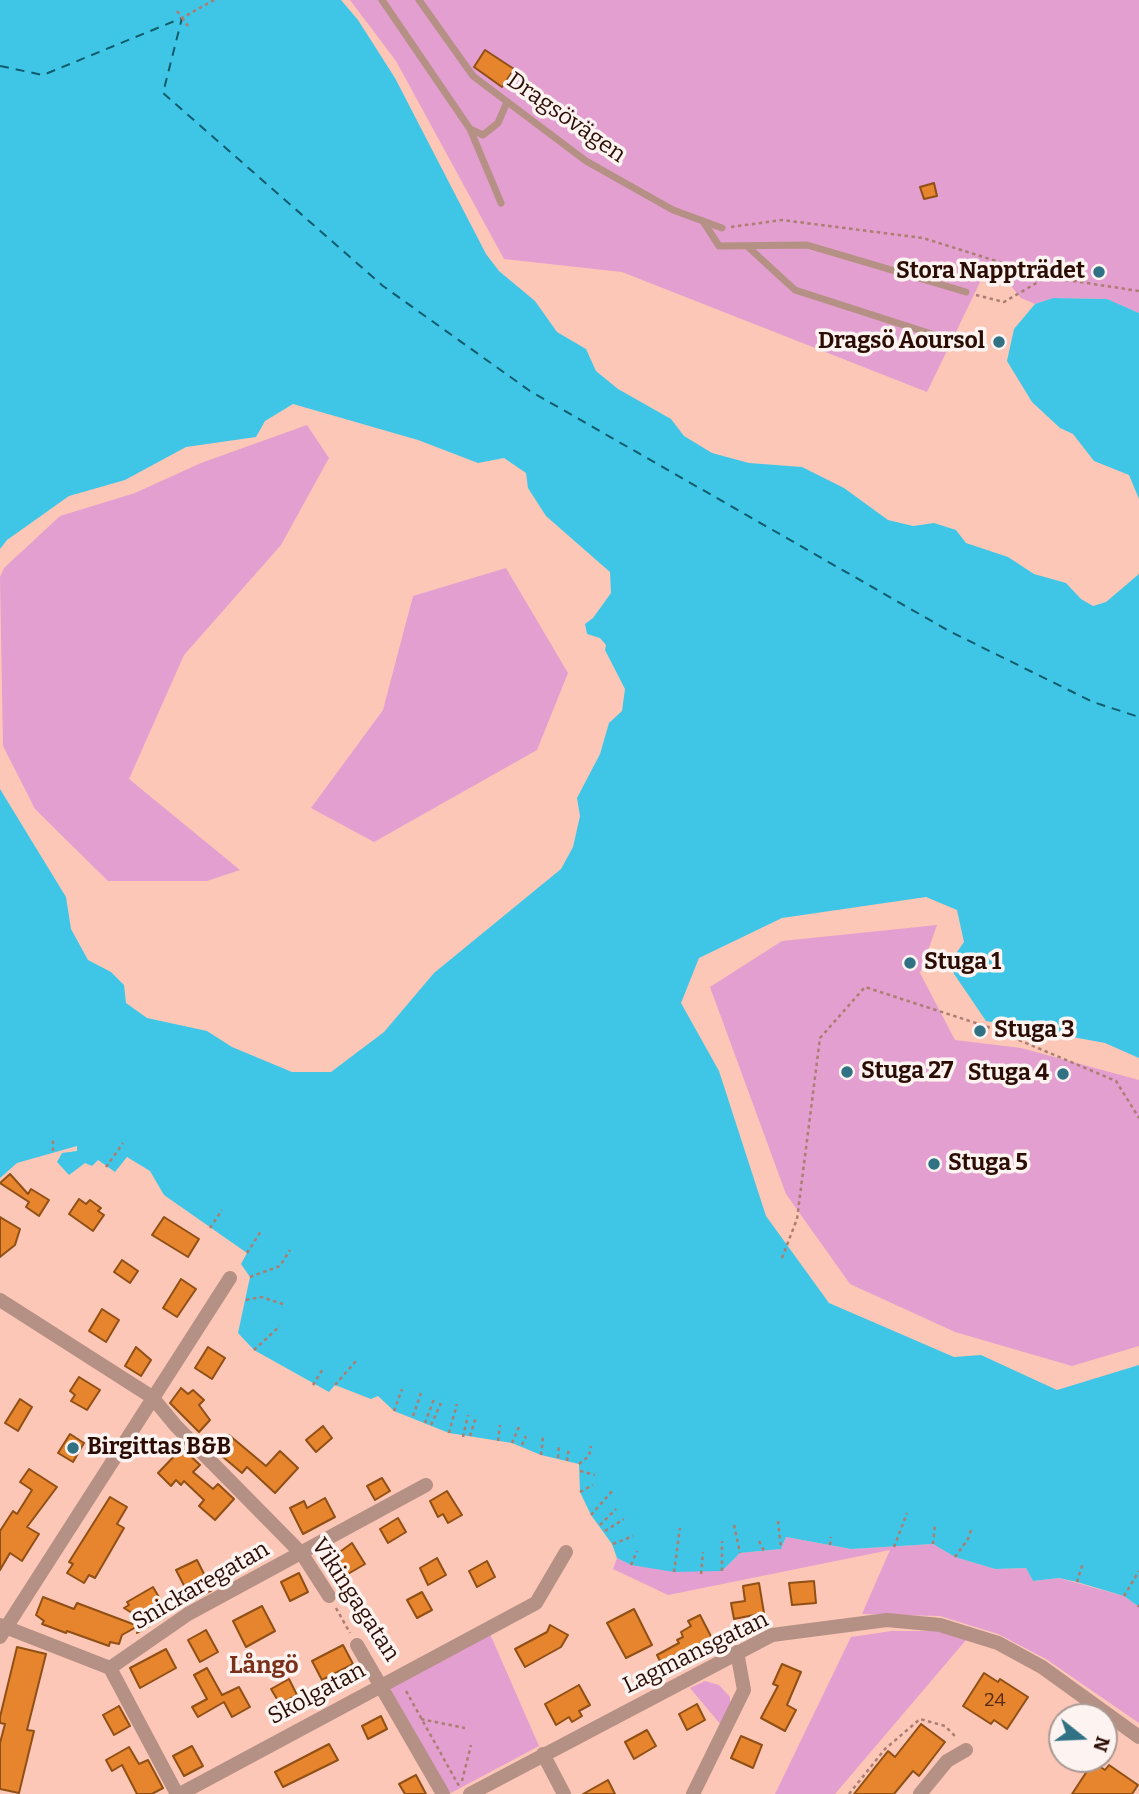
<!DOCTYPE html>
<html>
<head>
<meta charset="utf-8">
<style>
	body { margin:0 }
	#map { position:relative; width:1139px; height:1794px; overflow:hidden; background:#fcc7b7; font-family:Bitter,serif }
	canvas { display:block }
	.north { position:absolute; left:1048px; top:1703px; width:70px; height:70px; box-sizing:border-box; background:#fdf4f1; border:2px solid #a99893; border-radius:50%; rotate:108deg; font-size:19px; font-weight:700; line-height:28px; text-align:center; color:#2c0d05 }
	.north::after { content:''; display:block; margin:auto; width:24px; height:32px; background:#307284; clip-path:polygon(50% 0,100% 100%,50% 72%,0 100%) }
</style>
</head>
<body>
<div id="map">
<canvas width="1139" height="1794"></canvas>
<div class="north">N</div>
</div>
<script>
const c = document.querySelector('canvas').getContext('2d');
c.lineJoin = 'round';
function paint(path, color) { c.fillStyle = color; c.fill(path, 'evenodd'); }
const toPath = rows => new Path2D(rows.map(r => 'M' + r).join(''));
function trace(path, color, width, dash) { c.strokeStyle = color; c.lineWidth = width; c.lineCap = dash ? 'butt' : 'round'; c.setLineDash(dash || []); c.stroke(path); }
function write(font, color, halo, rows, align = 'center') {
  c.font = font + ' Bitter,serif'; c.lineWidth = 7; c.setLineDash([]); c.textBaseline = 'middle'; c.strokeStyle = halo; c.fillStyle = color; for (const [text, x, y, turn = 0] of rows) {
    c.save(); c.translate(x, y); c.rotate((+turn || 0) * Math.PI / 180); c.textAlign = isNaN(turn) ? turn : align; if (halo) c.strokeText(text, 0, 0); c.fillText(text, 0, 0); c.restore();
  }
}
const green = toPath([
	[350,0,1139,0,1139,313,1106,299,1053,298,1035,304,1021,298,1006,280,983,276,927,392,622,272,504,259,396,61],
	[307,425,329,458,281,545,184,655,129,779,240,870,207,881,108,881,35,809,3,746,0,577,4,568,60,516,135,493,201,463],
	[506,568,568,673,537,750,374,842,311,808,383,710,413,596],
	[937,925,920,973,955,1040,1021,1048,1139,1080,1139,1346,1072,1366,955,1332,850,1284,786,1194,710,987,782,941],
	[786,1537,851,1549,933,1544,955,1557,995,1569,1026,1568,1033,1581,1059,1578,1124,1596,1139,1607,1139,1723,1046,1659,998,1634,940,1616,862,1614,890,1550,668,1595,613,1569,617,1558,631,1565,722,1571,740,1553,781,1549],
	[892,1631,938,1631,966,1640,835,1794,775,1794,851,1637],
	[490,1634,539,1746,449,1794,390,1688],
	[705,1681,719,1685,730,1697,730,1710,721,1725,690,1688]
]);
const water = toPath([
	[0,0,341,0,358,20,395,78,486,254,499,271,535,301,557,332,586,349,596,371,618,389,671,419,684,436,712,453,749,463,802,467,844,488,888,520,913,526,934,523,956,530,966,543,1008,557,1034,574,1066,583,1081,599,1093,606,1106,602,1139,574,1139,1058,1105,1043,986,1021,948,965,964,942,957,910,926,897,782,918,699,958,681,1003,719,1071,766,1216,829,1303,954,1357,981,1355,1057,1390,1139,1365,1139,1607,1124,1596,1077,1582,1059,1578,1033,1581,1026,1568,995,1569,955,1557,933,1544,851,1549,786,1537,781,1549,740,1553,722,1571,674,1572,631,1565,617,1558,612,1544,591,1515,580,1492,579,1464,541,1455,512,1443,449,1433,394,1411,378,1396,371,1399,335,1385,329,1392,254,1350,238,1333,250,1277,241,1264,247,1253,164,1195,150,1171,127,1157,115,1172,98,1160,92,1166,85,1163,69,1175,57,1162,62,1153,77,1151,77,1146,17,1163,0,1178,0,789,66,897,71,929,88,960,111,972,124,985,126,1003,147,1018,207,1031,232,1047,292,1072,331,1072,384,1032,434,973,561,869,573,847,580,816,577,798,600,754,609,723,622,711,625,689,605,650,606,645,600,638,587,634,585,624,593,618,611,593,610,572,546,516,528,488,526,473,504,458,478,463,418,440,293,404,265,421,256,437,186,447,125,480,69,496,7,540,0,549],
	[1053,298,1107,299,1139,313,1139,499,1129,475,1094,461,1073,434,1060,428,1032,402,1007,361,1014,329,1035,304]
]);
const ferry = toPath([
	[0,66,43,75,182,18,163,93,383,286,530,391,949,631,1093,702,1139,717]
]);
const building = toPath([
	[485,50,514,69,502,87,474,67,485,50],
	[934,183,937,196,924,199,920,187,934,183],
	[10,1174,28,1194,31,1189,49,1200,39,1216,26,1207,29,1202,0,1183,10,1174],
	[79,1199,86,1204,90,1200,101,1208,98,1211,104,1215,93,1231,69,1214,79,1199],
	[0,1217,20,1229,15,1245,0,1257,0,1217],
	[164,1217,199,1239,188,1257,152,1235,164,1217],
	[122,1260,138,1271,130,1283,114,1272,122,1260],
	[181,1279,196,1289,177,1317,163,1308,181,1279],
	[102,1309,119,1320,106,1342,89,1331,102,1309],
	[136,1347,151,1360,141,1376,125,1366,136,1347],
	[208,1347,225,1358,212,1379,195,1368,208,1347],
	[79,1377,100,1390,87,1410,71,1401,75,1395,70,1391,79,1377],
	[181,1388,188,1394,193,1390,204,1400,199,1405,210,1420,199,1432,170,1403,181,1388],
	[20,1399,32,1407,18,1431,5,1423,20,1399],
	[323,1426,332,1438,316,1452,306,1440,323,1426],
	[70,1434,84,1443,73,1462,58,1453,70,1434],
	[229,1435,266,1466,280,1451,298,1468,275,1493,247,1467,242,1473,223,1457,226,1454,219,1448,229,1435],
	[182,1448,200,1465,193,1472,213,1489,218,1484,234,1499,215,1520,199,1506,204,1500,184,1481,181,1485,176,1480,171,1486,158,1473,182,1448],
	[29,1469,57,1487,27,1527,39,1534,22,1561,10,1553,0,1570,0,1531,13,1511,17,1514,32,1490,20,1482,29,1469],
	[382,1478,390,1491,375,1500,367,1486,382,1478],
	[447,1491,462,1515,448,1523,443,1514,438,1517,430,1501,447,1491],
	[110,1497,127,1507,117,1524,124,1528,95,1578,89,1575,84,1583,67,1573,73,1564,69,1562,110,1497],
	[325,1498,335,1517,303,1534,290,1508,304,1501,307,1508,325,1498],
	[398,1518,406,1532,388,1543,380,1529,398,1518],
	[261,1542,269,1554,259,1561,251,1548,261,1542],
	[352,1543,365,1564,341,1578,330,1559,352,1543],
	[437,1558,446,1575,428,1585,420,1568,437,1558],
	[197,1560,212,1590,192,1601,176,1570,197,1560],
	[487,1561,495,1577,477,1587,469,1571,487,1561],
	[299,1573,308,1592,290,1601,281,1582,299,1573],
	[814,1581,816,1603,792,1605,789,1583,814,1581],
	[759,1583,764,1613,734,1619,731,1603,745,1601,743,1586,759,1583],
	[153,1587,167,1611,167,1616,137,1633,143,1620,124,1608,129,1605,127,1602,153,1587],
	[422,1592,432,1610,417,1618,407,1600,422,1592],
	[43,1597,74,1609,77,1603,138,1626,122,1635,119,1644,110,1642,109,1646,67,1631,66,1633,42,1624,44,1621,36,1615,43,1597],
	[262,1606,275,1631,246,1647,233,1621,262,1606],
	[634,1609,652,1645,626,1658,607,1623,634,1609],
	[700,1615,717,1648,666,1673,657,1655,679,1643,677,1640,683,1637,681,1632,691,1626,688,1621,700,1615],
	[550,1625,568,1635,561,1647,525,1667,515,1649,547,1632,550,1625],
	[206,1630,218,1652,200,1662,188,1640,206,1630],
	[343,1645,353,1664,322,1680,312,1661,343,1645],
	[17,1647,46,1654,27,1730,34,1731,19,1793,0,1789,0,1743,5,1724,0,1723,0,1717,17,1647],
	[166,1649,176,1668,140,1688,130,1668,166,1649],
	[782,1664,801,1672,787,1705,796,1710,785,1731,761,1718,778,1686,773,1684,782,1664],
	[207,1668,222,1695,239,1687,250,1707,232,1717,224,1702,198,1717,192,1707,207,1699,194,1675,207,1668],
	[984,1673,998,1682,1000,1679,1028,1697,1007,1729,994,1720,991,1724,963,1706,984,1673],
	[289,1679,297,1695,280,1704,271,1689,289,1679],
	[579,1685,590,1705,579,1711,582,1716,572,1722,569,1717,556,1725,545,1704,579,1685],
	[697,1704,705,1720,687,1730,679,1714,697,1704],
	[119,1706,130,1726,114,1735,103,1715,119,1706],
	[381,1716,387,1729,368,1739,362,1726,381,1716],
	[921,1724,945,1742,919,1776,913,1771,894,1794,854,1794,888,1751,895,1757,921,1724],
	[647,1730,656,1746,634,1759,625,1742,647,1730],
	[741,1736,762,1745,753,1768,731,1758,741,1736],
	[329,1744,338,1760,283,1787,275,1772,329,1744],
	[192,1746,203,1766,184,1776,173,1756,192,1746],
	[129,1747,139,1764,148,1760,163,1788,152,1794,137,1794,122,1765,112,1771,106,1760,129,1747],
	[1093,1762,1105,1770,1109,1765,1138,1785,1132,1794,1072,1794,1093,1762],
	[416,1775,426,1794,405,1794,399,1784,416,1775],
	[608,1780,615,1794,583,1794,608,1780]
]);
const path = toPath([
	[177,11,182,18,214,0],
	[182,18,188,26],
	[731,227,782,220,923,238,1047,277,1139,291],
	[976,295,1004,302,1045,278],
	[53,1151,53,1140],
	[106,1167,123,1143],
	[210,1228,222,1210],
	[247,1253,261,1231],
	[782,1258,797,1219,820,1038,865,987,988,1027,1116,1081,1139,1118],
	[250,1277,280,1266,290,1250],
	[246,1300,261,1297,283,1304],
	[254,1350,280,1326],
	[313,1385,324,1367],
	[335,1385,356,1361],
	[394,1411,402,1389],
	[413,1416,421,1393],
	[425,1423,434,1399],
	[431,1425,441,1403],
	[449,1433,457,1404],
	[470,1436,476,1417],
	[463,1437,468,1415],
	[498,1441,500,1425],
	[512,1443,519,1427],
	[522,1445,526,1436],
	[541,1455,543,1437],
	[558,1458,559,1444],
	[567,1461,569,1448],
	[579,1464,589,1456,591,1446],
	[580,1471,595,1475],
	[580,1492,593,1485],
	[591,1515,613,1490],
	[778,1521,781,1549],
	[600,1525,616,1509],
	[734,1525,740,1553],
	[605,1531,624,1519],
	[759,1541,764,1551],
	[613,1544,633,1536],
	[933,1544,935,1523],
	[830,1545,831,1537],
	[894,1547,907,1513],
	[955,1557,968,1539,972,1527],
	[631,1565,637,1551],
	[722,1571,722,1541],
	[674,1572,680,1528],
	[701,1574,703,1552],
	[1077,1582,1083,1563],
	[1124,1596,1139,1571],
	[1138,1607,1139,1605],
	[336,1608,350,1633],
	[406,1691,459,1786],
	[421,1719,465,1728],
	[462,1781,471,1745],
	[849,1794,885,1749,920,1719,945,1726,957,1738]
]);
const service = toPath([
	[382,0,470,129,483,135,498,123,507,102],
	[419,0,473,76,586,161,673,210,722,228],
	[470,129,501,203],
	[703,221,719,246,807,245,966,292],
	[747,246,795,290,947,339]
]);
const minor = toPath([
	[0,1300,152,1397,176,1426,302,1554,329,1596],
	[0,1625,110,1668,177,1794],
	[0,1637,230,1278],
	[357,1645,443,1794],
	[110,1668,188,1614,426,1485],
	[543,1754,564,1794],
	[180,1794,536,1603,566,1552],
	[470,1794,772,1635,887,1620,940,1625,998,1643,1042,1667,1139,1737],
	[693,1794,744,1690,737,1652],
	[920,1794,947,1761,966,1750]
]);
const markers = [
	[1099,272,7,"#307284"],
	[999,342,7,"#307284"],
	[910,963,7,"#307284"],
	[980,1031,7,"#307284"],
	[847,1072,7,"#307284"],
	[1063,1074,7,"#307284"],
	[934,1164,7,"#307284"],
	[73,1448,7,"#307284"]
];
const numberNames = [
	["24",995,1701]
];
const streetNames = [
	["Dragsövägen",566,118,35],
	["Snickaregatan",201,1586,-30],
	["Vikingagatan",355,1600,57],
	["Lagmansgatan",696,1653,-26],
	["Skolgatan",317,1694,-28]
];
const poiNames = [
	["Stora Nappträdet",1085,272,"right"],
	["Dragsö Aoursol",985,342,"right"],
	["Stuga 1",924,963],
	["Stuga 3",994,1031],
	["Stuga 27",861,1072],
	["Stuga 4",1049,1074,"right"],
	["Stuga 5",948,1164],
	["Birgittas B&B",87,1448]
];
const neighbourhoodNames = [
	["Långö",264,1666]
];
paint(green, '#e39fcf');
paint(water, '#3fc6e6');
trace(ferry, '#105b6c', 2, [9, 7]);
paint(building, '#e6852e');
trace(building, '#8f4f15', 2);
trace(path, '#ab7e71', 2.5, [3.5, 3.5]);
trace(service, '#b59084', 7);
trace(minor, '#b59084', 14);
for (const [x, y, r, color] of markers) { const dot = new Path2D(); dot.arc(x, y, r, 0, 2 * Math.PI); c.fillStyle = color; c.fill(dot); trace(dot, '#fdf4f1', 2.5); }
write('19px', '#5a2b0f', null, numberNames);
write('23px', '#2c0d05', '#fdf4f1', streetNames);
write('bold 23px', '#2c0d05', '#fdf4f1', poiNames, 'left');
write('bold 24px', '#7a311a', '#fdf4f1', neighbourhoodNames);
</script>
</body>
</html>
